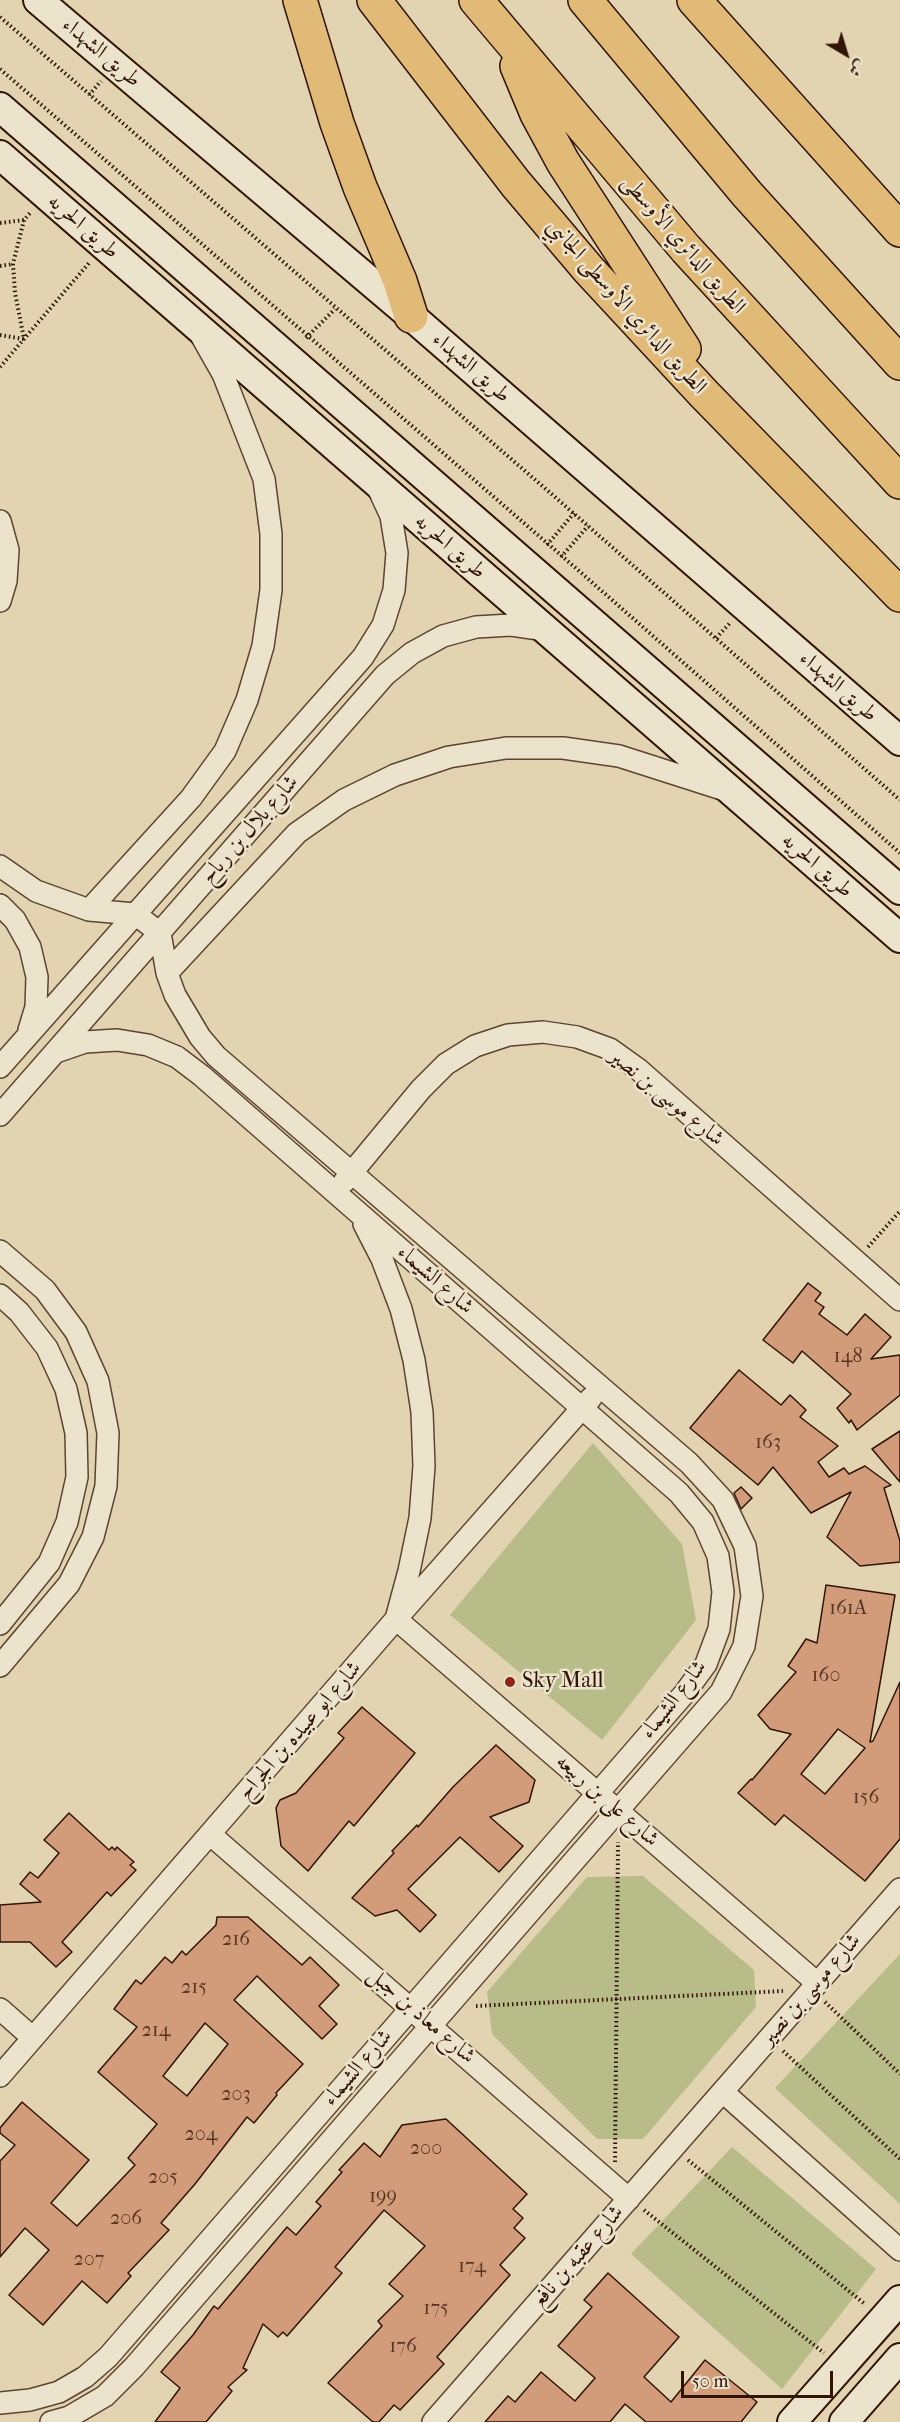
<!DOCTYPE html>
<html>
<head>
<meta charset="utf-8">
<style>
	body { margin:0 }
	#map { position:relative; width:900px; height:2422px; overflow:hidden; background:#e2d4b1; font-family:"IM FELL French Canon",Amiri,serif }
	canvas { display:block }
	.north { position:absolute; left:816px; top:24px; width:60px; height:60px; -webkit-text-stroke:4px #ece3cc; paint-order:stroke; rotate:142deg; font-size:16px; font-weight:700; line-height:24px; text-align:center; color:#311404 }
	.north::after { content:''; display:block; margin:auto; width:21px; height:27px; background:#311404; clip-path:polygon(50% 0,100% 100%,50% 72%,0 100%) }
	.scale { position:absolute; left:681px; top:2371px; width:152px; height:27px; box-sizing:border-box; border:3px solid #311404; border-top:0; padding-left:8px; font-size:18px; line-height:21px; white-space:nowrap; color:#311404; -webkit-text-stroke:4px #ece3cc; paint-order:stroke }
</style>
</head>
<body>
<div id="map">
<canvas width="900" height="2422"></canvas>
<div class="north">ش</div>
<div class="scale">50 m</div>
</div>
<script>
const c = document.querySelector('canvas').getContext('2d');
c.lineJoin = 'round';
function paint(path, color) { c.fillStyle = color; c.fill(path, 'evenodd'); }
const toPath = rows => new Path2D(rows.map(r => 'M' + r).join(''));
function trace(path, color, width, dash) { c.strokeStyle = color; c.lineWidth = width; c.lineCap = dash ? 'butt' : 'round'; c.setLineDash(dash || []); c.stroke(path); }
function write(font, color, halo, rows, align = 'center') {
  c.font = font + ' "IM FELL French Canon",Amiri,serif'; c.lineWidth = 5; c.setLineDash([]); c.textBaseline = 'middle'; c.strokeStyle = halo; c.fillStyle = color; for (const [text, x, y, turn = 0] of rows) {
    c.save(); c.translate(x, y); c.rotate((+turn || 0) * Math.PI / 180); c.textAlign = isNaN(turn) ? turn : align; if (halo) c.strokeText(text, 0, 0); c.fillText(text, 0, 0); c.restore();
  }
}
const green = toPath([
	[593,1443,682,1544,696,1620,602,1740,450,1615],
	[643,1876,754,1970,756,2007,643,2139,597,2139,492,2034,487,1992,587,1877],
	[900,1954,900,2204,775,2088],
	[732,2147,876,2269,782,2389,631,2254]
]);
const building = toPath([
	[808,1283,821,1293,815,1301,824,1307,819,1314,847,1335,865,1314,891,1337,871,1359,900,1355,900,1395,857,1430,851,1420,849,1423,837,1408,851,1394,802,1351,793,1363,763,1340,808,1283],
	[739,1370,781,1405,790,1395,806,1410,800,1417,838,1446,818,1462,829,1477,844,1468,849,1474,865,1466,891,1485,884,1488,900,1541,900,1562,860,1566,827,1537,851,1492,811,1513,773,1467,758,1485,690,1428,739,1370],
	[900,1431,900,1482,872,1449,900,1431],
	[741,1487,752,1498,741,1509,734,1493,741,1487],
	[826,1585,895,1595,870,1742,873,1741,900,1682,900,1839,865,1881,784,1815,775,1825,738,1793,751,1779,752,1780,791,1734,770,1729,758,1715,796,1672,788,1666,806,1639,817,1643,826,1585],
	[838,1729,865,1748,825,1794,801,1774,838,1729],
	[362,1707,415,1753,354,1826,349,1821,308,1871,281,1846,276,1808,280,1800,296,1793,344,1738,338,1733,362,1707],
	[496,1745,535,1780,529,1802,490,1817,523,1846,499,1872,460,1837,408,1889,436,1915,420,1932,397,1910,375,1916,352,1898,394,1853,392,1851,417,1825,418,1827,453,1787,496,1745],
	[69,1813,109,1850,112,1847,115,1850,117,1847,134,1862,130,1865,136,1870,111,1896,107,1892,62,1942,72,1952,56,1967,30,1942,0,1942,0,1905,41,1902,20,1884,30,1872,38,1878,59,1853,44,1840,69,1813],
	[217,1917,248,1917,302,1965,310,1957,339,1985,319,2006,337,2024,322,2039,257,1976,234,2000,303,2064,276,2093,277,2095,254,2123,247,2117,195,2184,161,2223,169,2230,128,2273,131,2276,107,2303,82,2281,43,2325,9,2295,49,2250,25,2228,0,2257,0,2161,15,2145,0,2133,0,2128,22,2102,89,2160,51,2203,77,2226,135,2165,128,2158,157,2124,98,2072,137,2027,114,2009,136,1980,141,1984,165,1957,172,1963,182,1951,186,1955,216,1925,217,1917],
	[205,2023,228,2044,187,2096,163,2076,205,2023],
	[446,2119,527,2194,513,2209,523,2218,514,2228,525,2238,500,2265,510,2275,437,2357,444,2364,400,2410,394,2405,379,2422,373,2422,328,2383,382,2326,378,2321,403,2296,389,2284,425,2246,384,2210,335,2267,342,2273,287,2336,283,2332,278,2337,263,2324,243,2368,247,2370,228,2387,232,2391,206,2422,155,2422,180,2388,161,2372,193,2335,214,2306,218,2309,287,2227,296,2235,321,2206,316,2202,342,2172,339,2170,364,2143,380,2157,402,2125,446,2119],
	[608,2273,679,2337,644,2377,671,2402,705,2360,757,2402,741,2422,646,2422,625,2404,610,2422,485,2422,508,2396,515,2402,541,2372,575,2401,595,2378,558,2346,592,2307,584,2300,608,2273]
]);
const path = toPath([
	[0,17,547,490,900,800],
	[0,69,562,556,900,853],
	[89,95,101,81],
	[0,223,24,220],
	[0,266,13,264],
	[0,335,24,339,15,293,13,264,24,220,30,213],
	[306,338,335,309],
	[0,367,89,263],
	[547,545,574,513],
	[561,557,588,526],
	[716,638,730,623],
	[868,1247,900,1211],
	[825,2002,900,2074],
	[476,2006,783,1991],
	[783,2051,900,2159],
	[688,2160,866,2305],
	[615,2162,618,1842],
	[644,2210,824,2353]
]);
const street = toPath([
	[0,521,8,550,6,581,0,601],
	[0,866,36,891,89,910,135,914,160,933,167,973,175,995,200,1037,216,1056,689,1463,723,1500,745,1546,752,1596,744,1646,721,1692,134,2367,105,2396,69,2417,51,2422],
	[0,905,15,920,30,947,37,977,36,1007,29,1030],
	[89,910,191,798,225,751,247,700,263,646,271,590,271,534,264,479,223,374,202,337],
	[167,973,297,833,344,800,395,775,449,757,506,748,563,748,619,756,722,789],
	[0,1067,363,657,383,625,394,590,397,553,391,516,378,488],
	[0,1115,385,675,412,653,443,636,476,627,511,625,546,630],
	[344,1182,421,1089,446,1064,475,1046,508,1035,543,1032,577,1037,610,1049,638,1069,900,1300],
	[364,1224,382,1259,401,1309,414,1360,422,1412,424,1466,420,1518,409,1571,396,1619,817,1983],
	[0,1251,45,1290,76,1332,98,1381,108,1433,106,1486,93,1537,69,1584,0,1666],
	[0,1295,19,1312,47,1348,66,1389,76,1433,77,1477,67,1522,49,1563,0,1624],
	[211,1835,629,2199],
	[0,2009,33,2038],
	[0,2076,396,1619,591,1398],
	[723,2092,900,2250],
	[0,2403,30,2400,59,2392,85,2377,108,2357,684,1694,706,1664,719,1629,723,1592,718,1556,703,1522,679,1493,202,1076,177,1057,148,1045,117,1040,85,1042,56,1052],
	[433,2422,900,1889]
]);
const secondary = toPath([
	[38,0,411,316,900,741],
	[0,107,900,890],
	[0,155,900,938],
	[792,2422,900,2300],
	[844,2422,900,2358]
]);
const highway = toPath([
	[300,0,337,123,360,187,400,281,411,316],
	[374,0,516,184,589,270,704,394,900,595],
	[476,0,686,249,900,482],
	[585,0,747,194,900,363],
	[694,0,900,230],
	[517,66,537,114,563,162,684,349]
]);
const markers = [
	[510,1682,6,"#8f2418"]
];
const numberNames = [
	["148",848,1357],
	["163",768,1443],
	["161A",848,1609],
	["160",826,1676],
	["156",866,1798],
	["216",236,1940],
	["215",194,1988],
	["214",156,2031],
	["203",236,2095],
	["204",201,2135],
	["200",426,2149],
	["205",163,2178],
	["199",383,2197],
	["206",126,2219],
	["207",89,2260],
	["174",472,2267],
	["175",436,2309],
	["176",403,2347]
];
const streetNames = [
	["طريق الشهداء",101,53,40],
	["طريق الحريه",83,227,41],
	["الطريق الدائري الأوسطى",683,245,49],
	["الطريق الدائري الأوسطى الجانبي",626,307,48],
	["طريق الشهداء",471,368,41],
	["طريق الحريه",450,547,41],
	["طريق الشهداء",838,687,41],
	["شارع بلال بن رباح",250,830,-49],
	["طريق الحريه",817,866,41],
	["شارع موسى بن نصير",666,1098,39],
	["شارع الشيماء",435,1280,41],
	["شارع الشيماء",674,1700,-52],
	["شارع ابو عبيده بن الجراح",300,1731,-49],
	["شارع على بن ربيعه",607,1801,41],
	["شارع موسى بن نصير",811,1990,-49],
	["شارع معاذ بن جبل",421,2016,41],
	["شارع الشيماء",358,2068,-49],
	["شارع عقبه بن نافع",578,2257,-49]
];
const poiNames = [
	["Sky Mall",522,1682]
];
paint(green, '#b8bc89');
paint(building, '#d29c7b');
trace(building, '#311404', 1.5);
trace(street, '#5d442f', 24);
trace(secondary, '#311404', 32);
trace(highway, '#311404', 36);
trace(path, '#311404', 4, [1.5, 3]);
trace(street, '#ece3cc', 21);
trace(secondary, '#ece3cc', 28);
trace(highway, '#e1ba78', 33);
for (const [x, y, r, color] of markers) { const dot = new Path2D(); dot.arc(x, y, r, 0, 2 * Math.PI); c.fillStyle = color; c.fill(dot); trace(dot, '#ece3cc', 2); }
write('20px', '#593622', null, numberNames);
write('22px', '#311404', '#ece3cc', streetNames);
write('22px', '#311404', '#ece3cc', poiNames, 'left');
</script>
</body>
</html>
